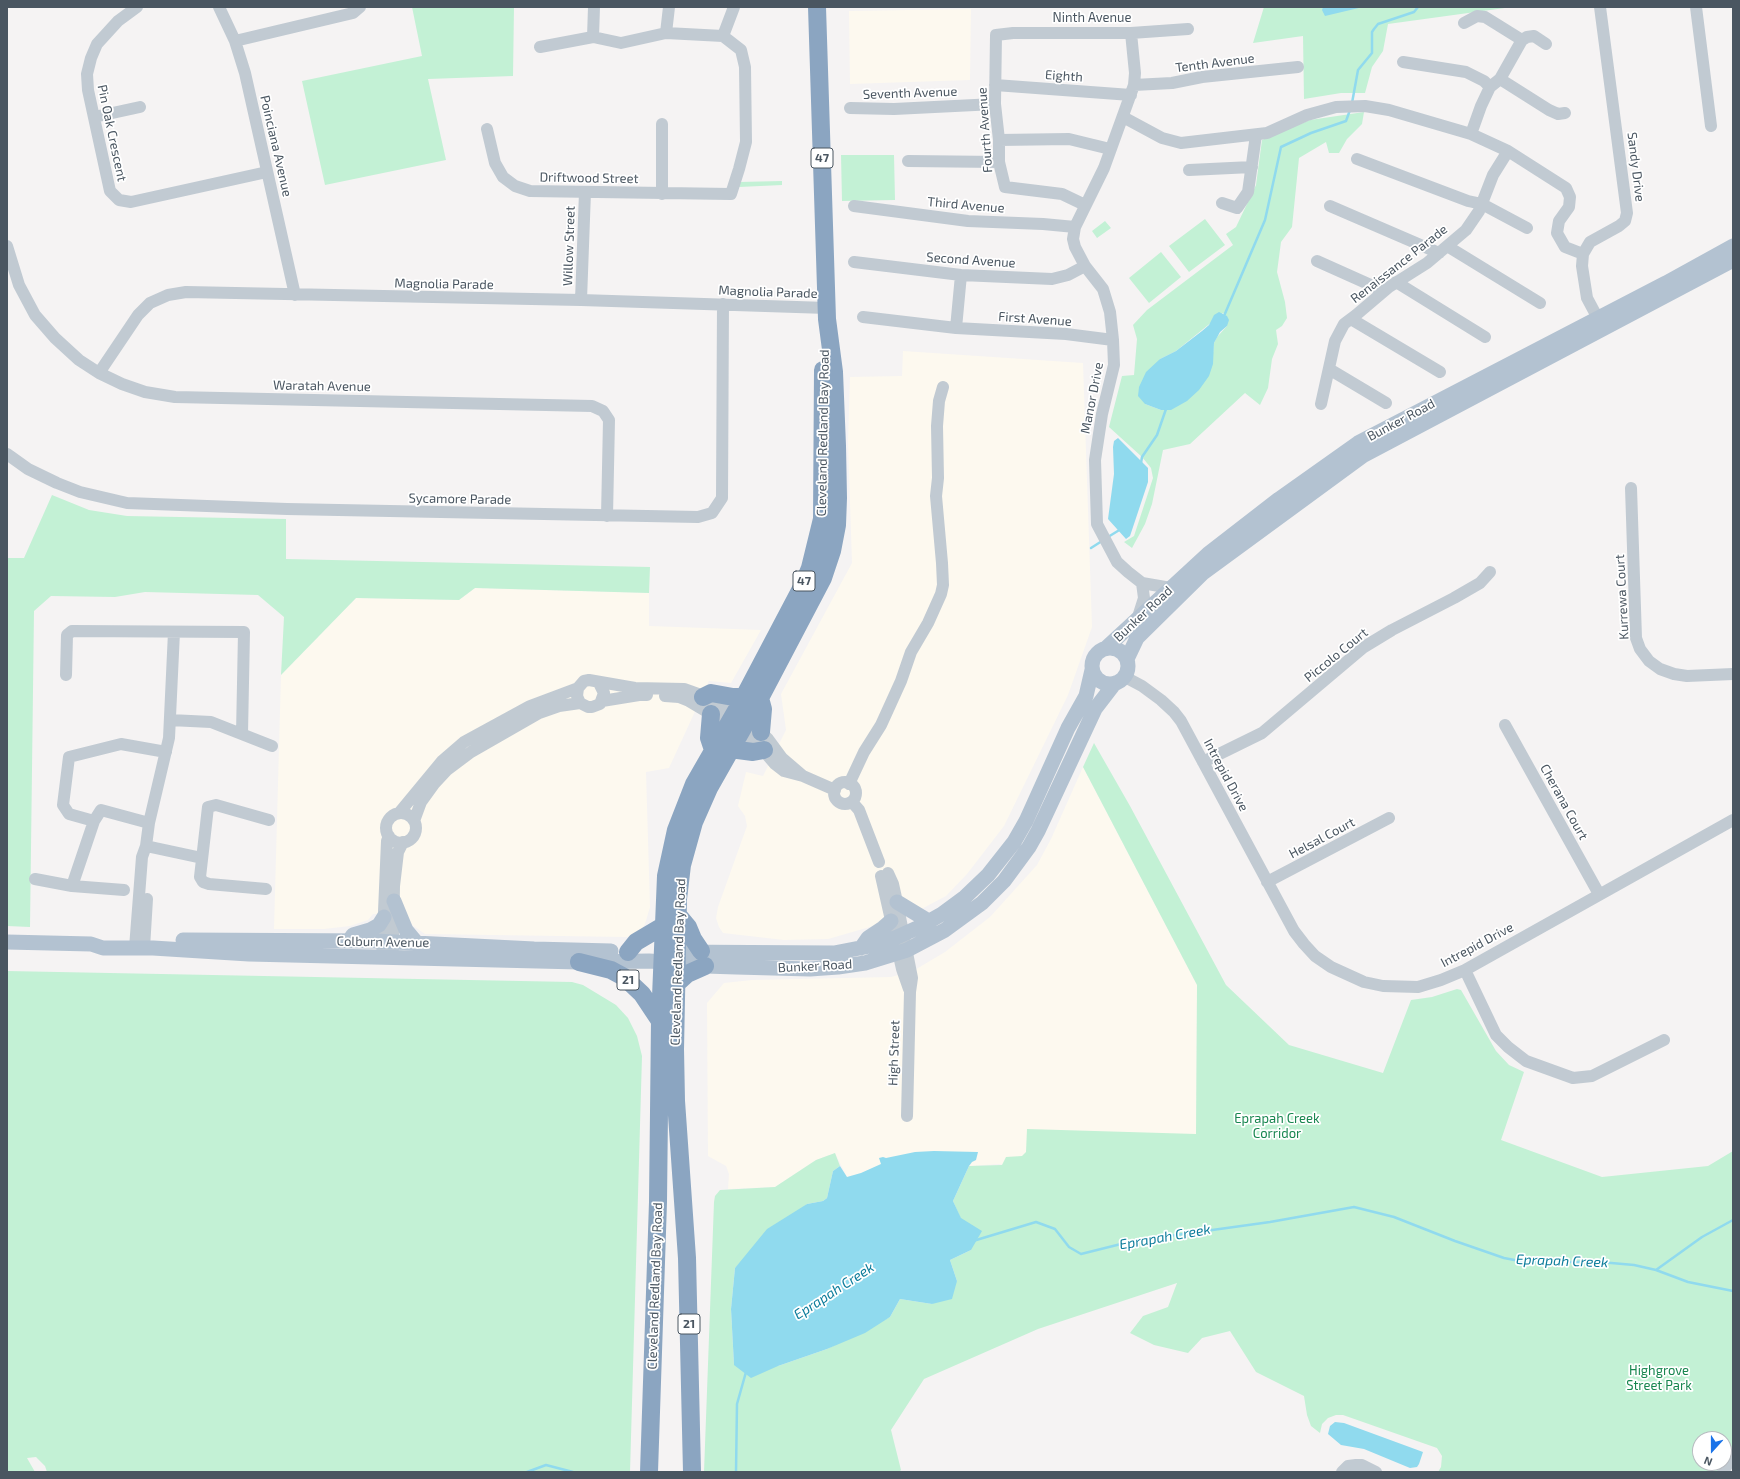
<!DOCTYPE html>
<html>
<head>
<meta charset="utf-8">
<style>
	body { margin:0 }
	#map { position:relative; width:1740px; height:1479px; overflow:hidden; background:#f5f3f3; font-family:"Exo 2",sans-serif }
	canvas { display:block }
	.frame { position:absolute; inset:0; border:8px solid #4a5661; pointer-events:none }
	.north { position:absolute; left:1692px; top:1431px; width:40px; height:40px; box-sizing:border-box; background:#fff; border:1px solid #b7bbc0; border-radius:50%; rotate:201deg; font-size:11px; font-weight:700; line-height:16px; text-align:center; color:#4a5661 }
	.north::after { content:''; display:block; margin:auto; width:14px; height:18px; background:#1a73e8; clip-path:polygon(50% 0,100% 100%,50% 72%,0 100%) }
</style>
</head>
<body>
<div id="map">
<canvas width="1740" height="1479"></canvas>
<div class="frame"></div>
<div class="north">N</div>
</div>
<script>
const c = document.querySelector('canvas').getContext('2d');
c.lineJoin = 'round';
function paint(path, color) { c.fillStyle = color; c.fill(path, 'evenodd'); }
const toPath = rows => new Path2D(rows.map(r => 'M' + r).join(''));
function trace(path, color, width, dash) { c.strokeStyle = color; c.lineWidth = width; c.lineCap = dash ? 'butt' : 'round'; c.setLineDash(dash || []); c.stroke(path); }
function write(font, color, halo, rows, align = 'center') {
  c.font = font + ' "Exo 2",sans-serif'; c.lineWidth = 3.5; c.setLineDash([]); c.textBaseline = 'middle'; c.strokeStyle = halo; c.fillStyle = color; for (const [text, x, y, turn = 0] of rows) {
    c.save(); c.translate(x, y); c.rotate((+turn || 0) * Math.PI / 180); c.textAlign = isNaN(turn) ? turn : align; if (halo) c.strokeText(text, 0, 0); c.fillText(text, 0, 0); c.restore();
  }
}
const commercial = toPath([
	[971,9,970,80,850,84,849,11],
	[903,351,1083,363,1092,627,1068,695,1004,826,967,874,946,896,908,916,828,939,784,940,723,933,719,927,716,918,718,907,747,826,745,816,738,806,746,772,763,776,786,730,781,694,852,563,848,441,850,377,902,376],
	[475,588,649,593,649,626,761,630,731,683,709,681,669,768,646,772,650,907,645,924,638,934,627,937,425,934,412,925,407,915,373,914,368,920,350,926,324,929,274,929,281,675,356,598,459,600],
	[1083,767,1197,985,1196,1175,1010,1166,999,1164,969,1166,882,1164,861,1173,847,1177,835,1153,816,1160,775,1187,728,1189,729,1174,726,1166,708,1156,707,1003,724,983,752,980,891,977,913,971,945,952,990,917,1037,865,1051,839]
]);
const green = toPath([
	[412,7,514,7,513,76,428,79,446,160,325,185,302,81,422,56],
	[1264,7,1512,7,1388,24,1383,51,1372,67,1365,93,1341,93,1304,99,1303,36,1253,43],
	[1364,112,1362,124,1347,139,1339,153,1329,153,1326,142,1299,158,1292,227,1281,242,1277,272,1285,302,1287,318,1282,326,1276,330,1278,344,1272,359,1268,388,1260,405,1245,393,1190,444,1163,450,1152,504,1145,524,1132,548,1124,542,1134,536,1153,478,1151,468,1142,457,1109,427,1122,376,1134,375,1137,339,1133,325,1147,310,1233,245,1226,234,1236,227,1256,185,1262,140,1310,120],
	[1223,313,1226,316,1227,326,1217,337,1214,343,1213,353,1161,410,1145,404,1160,359,1176,351],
	[841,155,894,155,895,200,842,201],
	[782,181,782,185,739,187,739,182],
	[1205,219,1225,245,1189,272,1169,246],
	[1105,221,1111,228,1097,238,1092,231],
	[1161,252,1181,277,1149,303,1129,278],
	[52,495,89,510,127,516,286,519,286,559,650,567,649,593,475,588,459,600,356,598,281,675,284,617,258,595,145,592,115,597,51,596,34,611,30,927,7,926,7,558,24,558],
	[1094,743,1130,806,1226,985,1289,1045,1383,1073,1411,1000,1432,997,1457,989,1461,990,1496,1051,1509,1065,1524,1072,1501,1140,1602,1177,1708,1166,1733,1151,1733,1445,1724,1460,1724,1439,1700,1439,1700,1463,1722,1463,1717,1472,1438,1472,1441,1467,1442,1456,1437,1448,1343,1415,1336,1415,1328,1418,1322,1424,1320,1433,1311,1426,1307,1415,1304,1396,1256,1372,1230,1331,1202,1338,1188,1353,1154,1345,1130,1333,1143,1316,1168,1307,1177,1283,1038,1329,924,1379,891,1430,901,1470,899,1472,704,1472,714,1202,715,1196,720,1190,775,1187,816,1160,835,1153,840,1166,833,1171,827,1198,823,1201,807,1204,735,1268,731,1309,734,1365,778,1366,827,1349,890,1317,900,1299,932,1304,957,1281,950,1260,971,1250,961,1219,953,1201,969,1166,1002,1165,1006,1157,1022,1156,1026,1152,1027,1129,1196,1134,1197,985,1083,767],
	[7,971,572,982,583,985,616,1005,628,1018,637,1036,642,1056,630,1472,47,1472,45,1466,36,1457,27,1458,35,1472,7,1472]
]);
const water = toPath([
	[1323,7,1363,7,1325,16,1322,10],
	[1219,312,1227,316,1229,320,1227,326,1220,332,1214,343,1213,364,1209,376,1199,390,1187,401,1171,410,1161,410,1145,404,1138,396,1139,387,1146,372,1160,359,1176,351,1202,331,1209,325,1214,315],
	[1118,438,1148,468,1148,482,1130,536,1126,539,1108,519,1114,474,1113,447,1114,441],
	[934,1151,978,1152,976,1160,972,1162,969,1166,953,1201,961,1218,982,1231,971,1250,950,1260,957,1281,952,1299,932,1304,900,1299,890,1317,865,1333,827,1349,778,1366,751,1378,734,1365,731,1309,735,1268,767,1229,807,1204,823,1201,827,1198,833,1171,840,1166,847,1177,861,1173,881,1164,879,1158,883,1157,886,1158,915,1152],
	[1335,1422,1344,1423,1423,1452,1419,1464,1417,1467,1410,1468,1364,1449,1341,1445,1328,1434,1330,1426]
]);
const stream = toPath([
	[1352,103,1358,70,1372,53,1372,32,1374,29,1378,24,1414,12,1418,7],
	[1224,316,1265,220,1281,147,1311,133,1346,121,1350,110],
	[1141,463,1142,457,1157,435,1166,409],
	[1108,537,1121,529],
	[1091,548,1102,541],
	[973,1241,1036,1222,1055,1229,1069,1247,1081,1254,1133,1241,1270,1222,1354,1207,1394,1217,1455,1241,1504,1258,1525,1262,1600,1262,1634,1265,1656,1270,1688,1282,1733,1291],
	[1656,1270,1702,1237,1733,1220],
	[527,1472,546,1465,573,1472],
	[736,1472,737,1404,746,1372]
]);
const minor = toPath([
	[137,7,118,21,97,44,91,58,87,74,88,90,110,191,119,200,131,202,267,172],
	[219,7,235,41,245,73,295,295],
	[1600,7,1627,213,1625,221,1619,226,1590,242,1583,254,1582,266,1587,298,1602,326],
	[1696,7,1711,126],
	[1464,23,1477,16,1485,17,1522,40],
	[666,33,669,7],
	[1131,33,1135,73,1134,85,1104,168,1075,227,1073,239,1075,247,1085,266,1103,289,1110,312,1113,340,1114,365,1102,414,1095,460,1097,524,1117,562,1128,572,1142,583,1171,588],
	[723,36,734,7],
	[593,37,594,7],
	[235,41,353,13,360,7],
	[1403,62,1466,72,1484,81,1490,87],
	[1500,79,1549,110,1558,114,1565,113],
	[995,85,1131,95],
	[1134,85,1172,83,1202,77,1298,67],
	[850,108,894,109,995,104],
	[94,117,140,107],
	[1123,117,1162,138,1181,143,1267,133,1307,115,1336,107,1365,106,1389,110,1471,134,1508,151,1566,188,1570,197,1569,207,1559,221,1557,233,1565,247,1583,254],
	[662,124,662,194],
	[487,129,495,163,503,177,515,186,530,191,731,194,739,169,746,142,745,67,741,50,723,36,666,33,621,43,593,37,540,47],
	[1471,134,1481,106,1490,87,1500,79,1522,40,1527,37,1534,36,1546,44],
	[999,140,1069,139,1110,149],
	[1357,159,1468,201,1482,204,1527,228],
	[908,161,999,162],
	[1189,170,1252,167],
	[1222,203,1237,208,1248,192,1256,135],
	[1085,205,1062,194,1005,187,999,162,999,140,995,104,996,35,1013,33,1131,33,1188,29],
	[854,206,968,221,1043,224,1075,227],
	[1330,206,1439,253],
	[7,246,19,285,35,315,55,338,79,360,99,373,122,384,145,392,175,397,592,406,603,411,609,420,607,516],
	[1447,246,1540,303],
	[1317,261,1384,291],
	[854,262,961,275,1052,279,1068,275,1085,266],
	[1396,282,1485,337],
	[581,300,585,192],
	[863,317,956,328,1066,334,1113,340],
	[1351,319,1440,372],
	[956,328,961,275],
	[1329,369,1386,403],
	[99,373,138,315,150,303,168,295,186,292,581,300,827,308],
	[1321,404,1335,341,1344,324,1356,315,1389,287,1427,263,1466,230,1479,211,1493,175,1508,151],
	[7,454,28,469,57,483,80,492,127,503,287,509,698,517,712,513,722,498,723,304],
	[1631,488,1636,638,1640,649,1649,661,1660,669,1674,674,1687,676,1733,674],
	[1137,620,1144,598,1142,583],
	[66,675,67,635,72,631,244,632,242,734],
	[1125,677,1142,686,1161,700,1174,712,1181,721,1294,931,1304,944,1315,956,1331,967,1364,982,1383,986,1418,987,1441,980,1465,970,1733,820],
	[599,683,604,693,600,704,592,707,588,707,580,703,577,696,578,688,584,681,589,680,635,688,684,689,698,694,761,732,768,739,782,758,803,776],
	[665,696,679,697,689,701,748,736,758,744,775,764,784,771,803,776,835,790],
	[602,701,639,695,647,695],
	[170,720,211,722,272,746],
	[1505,725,1599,894],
	[1203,762,1262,733,1364,647,1392,630,1454,598,1480,583,1490,572],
	'834 793a11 11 0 1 1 22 0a11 11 0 1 1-22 0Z',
	[849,784,864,752,881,725,901,681,911,652,928,623,941,594,943,585,942,563,936,496,938,478,937,426,939,401,943,387],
	[852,802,859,810,879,862],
	[399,813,442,761,464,742,530,706,578,688],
	'386 828a15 15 0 1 1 30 0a15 15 0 1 1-30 0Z',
	[94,821,69,814,63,805,69,757,121,744,166,752],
	[414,821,421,802,434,784,447,770,471,752,539,713,559,706,580,703],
	[146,846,202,858],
	[888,873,893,884,897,902,912,978,910,992,907,1116],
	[881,876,902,969,909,989],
	[35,879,72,886,124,890],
	[1267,882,1389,818],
	[72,886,94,821,101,810,149,823],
	[266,889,209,884,203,882,200,877,208,807,216,805,269,820],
	[135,948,142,857,146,846,149,823,169,738,174,632],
	[144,948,147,899],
	[393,949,394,886,398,852,403,842],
	[382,958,387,841,389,836],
	[1465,970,1496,1035,1508,1047,1526,1061,1573,1078,1592,1076,1664,1040],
	[1342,1472,1348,1466,1356,1465,1362,1465,1376,1472],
	[1723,1472,1733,1455]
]);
const major = toPath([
	'1092 666a18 18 0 1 1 36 0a18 18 0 1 1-36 0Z',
	[1106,648,1208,554,1279,499,1358,443,1666,283,1733,246],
	[1127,659,1137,638,1203,573,1364,455,1733,260],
	[394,901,406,930,416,942],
	[897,902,930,922],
	[351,938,353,935,370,930,379,925,384,917],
	[183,940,375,941,534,949,611,951],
	[7,942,91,944,103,948,153,948,249,954,579,962,649,961,695,964,705,966,736,967,810,969,838,967,865,963,907,950,945,930,982,903,1004,881,1029,847,1038,831,1095,709,1115,683],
	[861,948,868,938,883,928,891,921],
	[667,952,834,953,870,946,895,938,917,928,942,914,965,897,988,875,1014,842,1026,821,1068,728,1086,696,1092,670]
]);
const highway = toPath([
	[703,697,711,693,733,697,744,697],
	[760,698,763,709,761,732],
	[711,714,709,738,713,750],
	[730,749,753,752,764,750],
	[678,915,688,927,693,939,701,951],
	[628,952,636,942,663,926],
	[579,962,611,970,624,977,642,994,660,1021],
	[675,985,687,974,705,966],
	[649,1472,658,1202,660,1021,666,876,676,830,694,784,744,697,803,585,810,568,822,519,823,370],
	[692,1472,687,1258,676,1101,675,1049,678,899,682,865,694,822,709,788,760,698,823,578,832,551,837,525,838,498,837,446,834,372,827,319,817,7]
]);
const shields = [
	[822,158,22],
	[804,581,22],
	[628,980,22],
	[689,1324,22]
];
const shieldNames = [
	["47",822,158],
	["47",804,581],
	["21",628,980],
	["21",689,1324]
];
const streetNames = [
	["Ninth Avenue",1092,18],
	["Tenth Avenue",1215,63,-7],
	["Eighth",1064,76,4],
	["Seventh Avenue",910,93,-2],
	["Fourth Avenue",985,130,-94],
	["Pin Oak Crescent",112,133,78],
	["Poinciana Avenue",276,146,77],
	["Sandy Drive",1636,167,83],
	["Driftwood Street",589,178,1],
	["Third Avenue",966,205,5],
	["Willow Street",569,246,-88],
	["Second Avenue",971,260,4],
	["Renaissance Parade",1399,264,-38],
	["Magnolia Parade",444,284,1],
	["Magnolia Parade",768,292,2],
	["First Avenue",1035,319,4],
	["Waratah Avenue",322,386,1],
	["Manor Drive",1092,398,-79],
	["Bunker Road",1401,420,-28],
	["Cleveland Redland Bay Road",823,433,-89],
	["Sycamore Parade",460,499,1],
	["Kurrewa Court",1622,597,-93],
	["Bunker Road",1143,614,-43],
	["Piccolo Court",1336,655,-39],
	["Intrepid Drive",1226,775,62],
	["Cherana Court",1564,802,61],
	["Helsal Court",1322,838,-28],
	["Colburn Avenue",383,942,1],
	["Intrepid Drive",1477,945,-28],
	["Cleveland Redland Bay Road",678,962,-88],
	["Bunker Road",815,966,-3],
	["High Street",894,1053,-88],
	["Cleveland Redland Bay Road",655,1286,-88]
];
const parkNames = [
	["Eprapah Creek",1277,1119],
	["Corridor",1277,1134],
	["Highgrove",1659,1371],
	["Street Park",1659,1386]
];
const waterNames = [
	["Eprapah Creek",1165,1237,-10],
	["Eprapah Creek",1562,1261,2],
	["Eprapah Creek",834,1291,-33]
];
paint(commercial, '#fdf9ef');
paint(green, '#c3f1d5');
paint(water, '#90daee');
trace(stream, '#90daee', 2.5);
trace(minor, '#c1cad2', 12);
trace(major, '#b3c2d1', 15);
trace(highway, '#8ba5c1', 18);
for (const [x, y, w] of shields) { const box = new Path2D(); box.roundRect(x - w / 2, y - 10, w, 20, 3); c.fillStyle = '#fff'; c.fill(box); trace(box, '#4a5661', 1); }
write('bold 12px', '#4a5661', null, shieldNames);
write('13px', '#4a5661', '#fff', streetNames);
write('13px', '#17864f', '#fff', parkNames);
write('italic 14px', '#0c7c9b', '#fff', waterNames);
</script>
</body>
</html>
